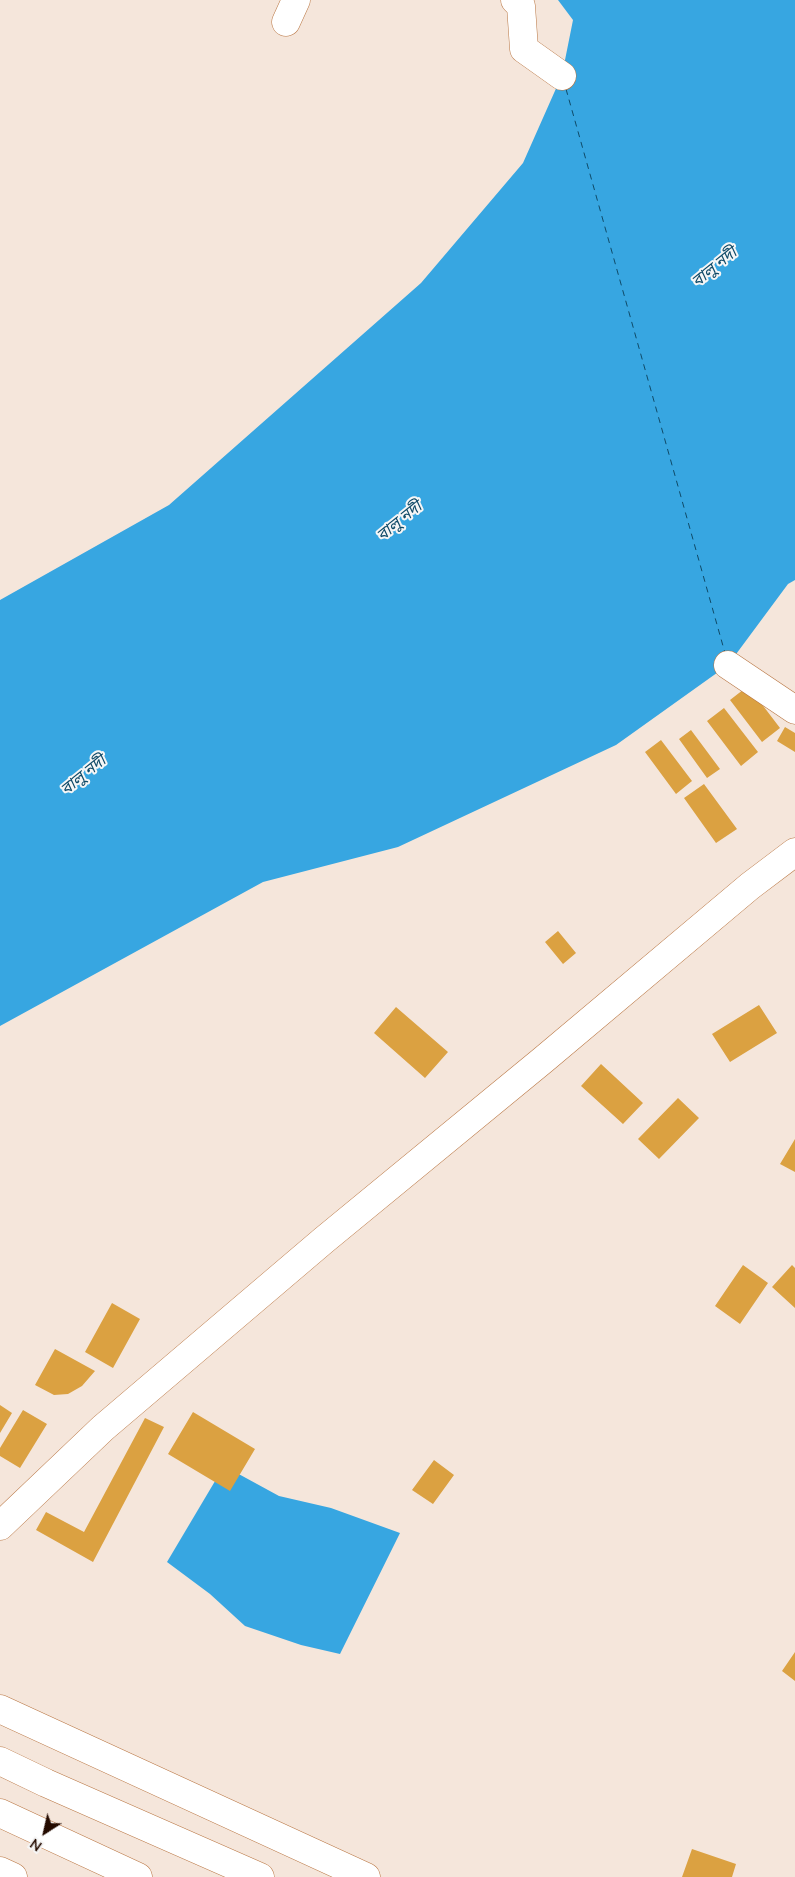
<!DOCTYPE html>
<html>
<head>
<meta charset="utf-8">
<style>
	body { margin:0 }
	#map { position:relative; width:795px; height:1877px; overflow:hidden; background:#f5e6db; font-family:"Nunito Sans",sans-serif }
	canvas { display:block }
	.north { position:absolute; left:20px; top:1807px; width:50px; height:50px; -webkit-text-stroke:4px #f6f6f6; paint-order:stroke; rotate:215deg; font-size:14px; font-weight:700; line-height:20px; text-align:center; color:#240b00 }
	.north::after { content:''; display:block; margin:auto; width:18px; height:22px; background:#240b00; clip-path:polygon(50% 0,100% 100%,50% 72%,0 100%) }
</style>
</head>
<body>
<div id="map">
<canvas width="795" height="1877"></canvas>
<div class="north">N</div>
</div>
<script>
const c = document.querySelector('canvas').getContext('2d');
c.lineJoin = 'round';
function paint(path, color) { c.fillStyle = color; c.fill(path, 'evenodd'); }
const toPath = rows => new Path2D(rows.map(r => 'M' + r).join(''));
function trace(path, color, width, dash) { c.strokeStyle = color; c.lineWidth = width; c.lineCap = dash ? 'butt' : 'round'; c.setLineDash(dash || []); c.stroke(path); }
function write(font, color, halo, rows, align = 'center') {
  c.font = font + ' "Nunito Sans","Noto Sans Bengali",sans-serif'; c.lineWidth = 4; c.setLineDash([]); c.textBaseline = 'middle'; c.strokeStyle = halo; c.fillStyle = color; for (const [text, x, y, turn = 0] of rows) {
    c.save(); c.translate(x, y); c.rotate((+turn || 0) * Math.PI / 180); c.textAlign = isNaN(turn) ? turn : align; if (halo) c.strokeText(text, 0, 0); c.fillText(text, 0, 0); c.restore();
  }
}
const water = toPath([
	[558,0,795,0,795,580,788,584,728,665,616,745,398,847,263,882,0,1026,0,600,169,505,421,283,523,163,562,75,573,20],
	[224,1466,279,1496,331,1508,400,1533,340,1654,301,1645,245,1626,210,1594,167,1562]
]);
const ferry = toPath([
	[566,89,725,653]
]);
const building = toPath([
	[748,686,780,728,762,742,730,700],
	[724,708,758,752,741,766,707,721],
	[785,727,795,733,795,752,777,741],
	[691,730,720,769,707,778,679,739],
	[661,740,692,781,676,794,645,752],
	[704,784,737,829,716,843,684,798],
	[558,931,576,953,563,964,545,942],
	[759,1005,777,1033,730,1062,712,1034],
	[396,1007,448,1052,425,1078,374,1033],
	[601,1064,643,1103,623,1124,581,1086],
	[678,1098,699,1118,659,1159,638,1139],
	[795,1139,795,1172,780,1164],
	[743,1265,768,1283,740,1324,715,1306],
	[792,1265,795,1268,795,1308,772,1287],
	[112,1303,140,1319,113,1368,85,1352],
	[55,1349,95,1371,82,1386,68,1394,54,1395,35,1385],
	[0,1405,12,1413,0,1433],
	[23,1410,47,1424,20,1468,0,1456,0,1448],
	[193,1412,255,1449,230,1491,168,1454],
	[145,1418,164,1427,93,1562,36,1530,46,1512,84,1532],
	[434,1460,454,1475,433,1504,412,1490],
	[795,1652,795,1681,782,1671],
	[692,1849,736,1864,732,1877,682,1877]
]);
const street = toPath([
	[515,0,521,6,524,49,562,76],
	[286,22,296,0],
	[728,665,795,710],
	[0,1526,103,1428,324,1240,543,1060,750,886,795,852],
	[0,1709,366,1877],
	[0,1871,13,1877]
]);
const secondary = toPath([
	[0,1761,46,1783,260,1877],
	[0,1813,138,1877]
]);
const waterNames = [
	["বালু নদী",715,268,-39],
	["বালু নদী",400,522,-39],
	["বালু নদী",84,776,-39]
];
paint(water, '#37a6e1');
trace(ferry, '#0f4a68', 1, [6, 5]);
paint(building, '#dba141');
trace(street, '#b97643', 29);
trace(secondary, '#b97643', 29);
trace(street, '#fff', 28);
trace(secondary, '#fff', 28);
write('italic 16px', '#0f4a68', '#f6f6f6', waterNames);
</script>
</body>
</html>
